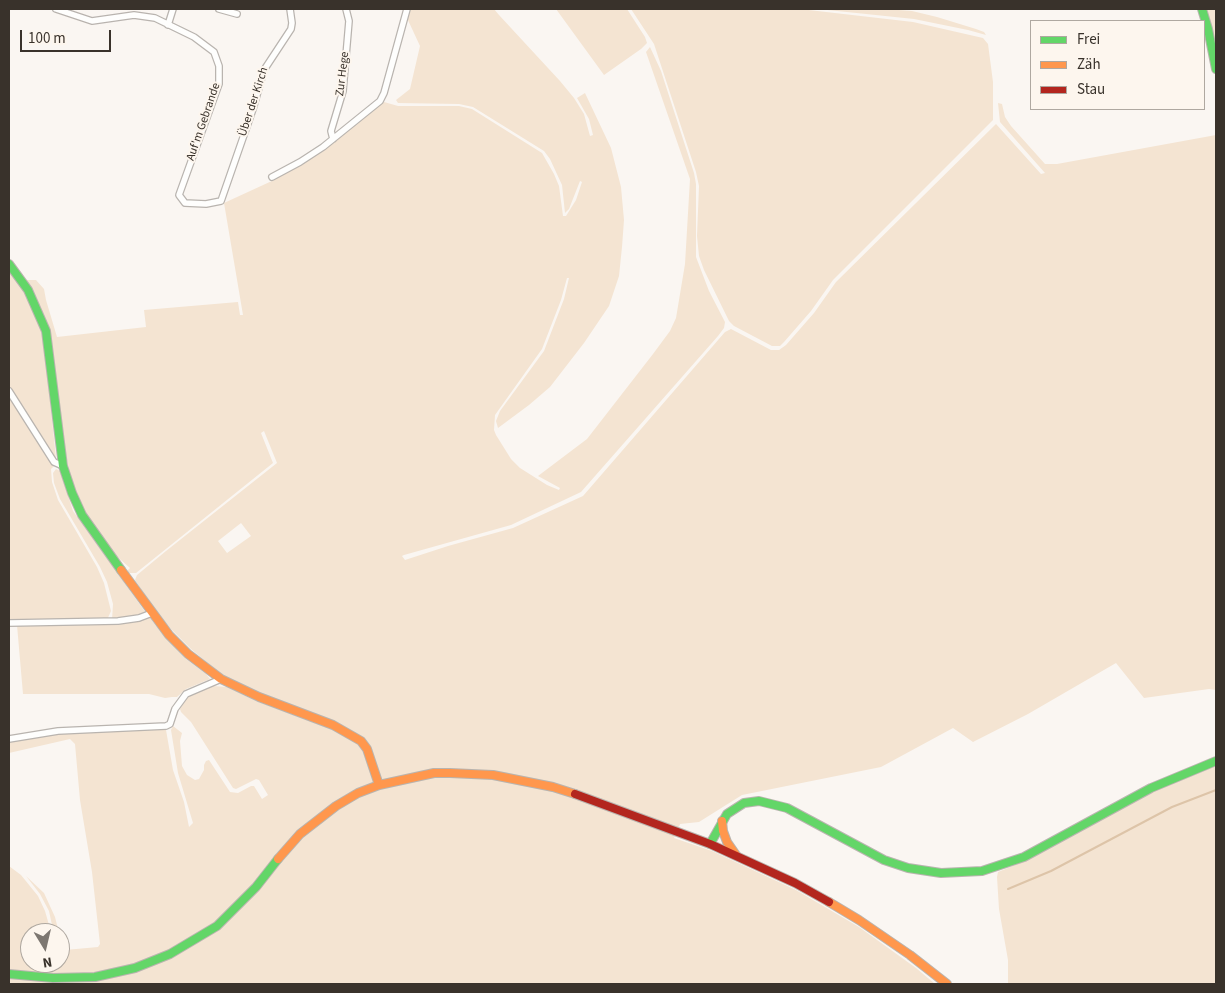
<!DOCTYPE html>
<html>
<head>
<meta charset="utf-8">
<style>
	body { margin:0 }
	#map { position:relative; width:1225px; height:993px; overflow:hidden; background:#faf6f2; font-family:"Source Sans 3",sans-serif }
	canvas { display:block }
	.frame { position:absolute; inset:0; border:10px solid #39322b; pointer-events:none }
	.legend { position:absolute; left:1030px; top:20px; width:175px; height:90px; box-sizing:border-box; background:#fdf6ee; border:1px solid #afa8a0; margin:0; padding:6px 9px; list-style:none; font-size:15px; color:#39322b }
	.legend li { display:flex; align-items:center; gap:10px; height:25px }
	.legend b { width:25px; border:1px solid #afa8a0 }
	.north { position:absolute; left:20px; top:923px; width:50px; height:50px; box-sizing:border-box; background:#fdf6ee; border:1px solid #afa8a0; border-radius:50%; rotate:171deg; font-size:14px; font-weight:700; line-height:20px; text-align:center; color:#39322b }
	.north::after { content:''; display:block; margin:auto; width:18px; height:22px; background:#7d7771; clip-path:polygon(50% 0,100% 100%,50% 72%,0 100%) }
	.scale { position:absolute; left:20px; top:30px; width:91px; height:22px; box-sizing:border-box; border:2px solid #39322b; border-top:0; padding-left:6px; font-size:15px; line-height:18px; white-space:nowrap; color:#39322b; -webkit-text-stroke:4px #fdf6ee; paint-order:stroke }
</style>
</head>
<body>
<div id="map">
<canvas width="1225" height="993"></canvas>
<div class="frame"></div>
<ul class="legend">
<li><b style="height:6px;background:#63d668"></b>Frei</li>
<li><b style="height:6px;background:#ff974d"></b>Zäh</li>
<li><b style="height:6px;background:#b3261e"></b>Stau</li>
</ul>
<div class="north">N</div>
<div class="scale">100 m</div>
</div>
<script>
const c = document.querySelector('canvas').getContext('2d');
c.lineJoin = 'round';
function paint(path, color) { c.fillStyle = color; c.fill(path, 'evenodd'); }
const toPath = rows => new Path2D(rows.map(r => 'M' + r).join(''));
function trace(path, color, width, dash) { c.strokeStyle = color; c.lineWidth = width; c.lineCap = dash ? 'butt' : 'round'; c.setLineDash(dash || []); c.stroke(path); }
function write(font, color, halo, rows, align = 'center') {
  c.font = font + ' "Source Sans 3",sans-serif'; c.lineWidth = 4; c.setLineDash([]); c.textBaseline = 'middle'; c.strokeStyle = halo; c.fillStyle = color; for (const [text, x, y, turn = 0] of rows) {
    c.save(); c.translate(x, y); c.rotate((+turn || 0) * Math.PI / 180); c.textAlign = isNaN(turn) ? turn : align; if (halo) c.strokeText(text, 0, 0); c.fillText(text, 0, 0); c.restore();
  }
}
const green = toPath([
	[409,9,494,9,499,15,560,81,574,98,584,114,590,136,593,135,589,119,577,98,585,93,611,148,621,187,624,220,622,247,619,276,609,306,584,343,550,387,529,405,498,428,496,421,500,411,544,351,564,299,569,278,567,278,561,300,542,349,495,415,494,430,496,435,511,459,520,468,547,485,559,490,560,488,538,476,587,439,653,354,670,331,676,318,685,264,690,179,646,52,650,47,661,71,694,173,696,184,696,257,709,291,725,322,724,328,718,336,581,492,511,525,404,555,402,556,405,560,448,546,513,528,583,496,725,332,731,329,771,350,779,350,786,345,814,313,836,282,996,124,1041,174,1045,173,1000,122,998,103,1002,104,1005,117,1011,126,1045,164,1057,164,1216,135,1216,690,1209,689,1144,698,1116,663,1028,714,973,742,953,728,881,767,742,795,699,822,680,824,674,838,712,851,796,890,859,927,916,968,935,984,9,984,9,866,21,875,38,896,45,911,49,925,48,933,30,933,30,963,60,963,60,937,62,946,65,950,98,947,100,944,92,872,80,800,75,744,70,739,9,753,9,742,26,738,95,730,166,730,173,770,184,802,189,827,193,823,178,773,171,730,173,726,182,733,180,741,182,766,187,775,195,780,199,779,204,770,204,765,206,761,209,760,230,792,238,793,251,786,254,786,262,799,268,795,259,780,256,779,236,789,233,788,191,722,181,712,180,709,186,698,213,686,227,687,256,701,331,729,337,724,249,689,222,675,191,649,172,630,156,612,135,580,137,575,166,551,277,463,264,431,261,433,273,463,136,573,128,573,128,570,130,568,113,553,92,522,79,502,71,482,40,309,26,280,36,280,44,289,46,300,57,337,146,327,144,310,238,302,240,315,243,315,224,203,274,180,334,139,384,102,398,106,459,106,472,109,542,153,554,174,559,186,563,216,566,216,576,200,582,182,580,181,569,209,565,213,562,185,550,159,544,151,473,107,459,104,398,103,396,100,410,89,420,46,407,18],
	[241,523,251,536,227,553,218,541],
	[556,9,627,9,645,37,647,43,641,49,604,75],
	[631,9,800,9,913,22,983,38,988,44,993,82,993,120,833,280,811,311,784,342,780,346,772,346,734,326,729,321,704,270,699,256,697,236,699,186,696,172,654,44],
	[818,9,885,9,912,11,937,17,976,29,984,32,986,35,968,30,914,19],
	[1206,9,1216,9,1216,42,1214,40],
	[9,271,25,292,40,325,45,353,56,458,54,466,51,469,52,482,58,500,97,567,104,583,111,611,107,620,9,621],
	[56,469,60,471,73,511,146,613,144,614,130,618,112,620,113,604,107,582,100,567,60,499,54,483,53,473],
	[150,616,153,622,166,638,186,659,206,674,210,679,186,689,177,697,172,697,165,698,149,694,23,694,17,625,59,624],
	[1216,766,1216,984,1008,984,1008,960,999,909,997,877,998,872,1025,861,1152,792],
	[26,876,44,893,55,917,59,933,52,933,52,925,49,911,40,894]
]);
const stream = toPath([
	[1008,889,1051,871,1172,807,1216,790]
]);
const street = toPath([
	[56,9,92,21,134,15,155,18,194,37,214,52,219,66,219,84,179,195,185,203,206,204,221,201,253,109,264,70,291,29,292,23,290,9],
	[219,9,237,14],
	[168,25,173,9],
	[333,139,331,131,343,91,349,21,346,9],
	[272,177,300,162,323,147,380,101,384,93,407,9],
	[9,391,54,462,63,466],
	[9,623,118,621,139,618,152,613],
	[9,739,58,731,166,726,170,724,175,709,186,694,221,679]
]);
const fast = toPath([
	[1202,9,1208,29,1216,69],
	[9,264,28,290,46,331,63,466,72,493,82,515,121,570],
	[710,844,727,814,744,803,759,801,787,808,884,860,908,868,941,873,982,871,1024,857,1151,788,1216,761],
	[9,974,53,978,95,977,135,968,170,954,217,926,256,887,278,859]
]);
const slow = toPath([
	[121,570,169,635,188,654,221,679,259,697,333,725,361,741,367,749,379,785],
	[722,821,723,831,727,842,736,855],
	[278,859,300,834,336,806,358,793,379,785,434,773,450,773,493,775,553,787,575,794],
	[829,902,859,920,910,955,947,984]
]);
const jam = toPath([
	[575,794,710,844,795,883,829,902]
]);
const streetNames = [
	["Zur Hege",343,74,-83],
	["Über der Kirch",254,102,-72],
	["Auf'm Gebrande",204,122,-71]
];
paint(green, '#f4e4d2');
trace(stream, '#ddc4a8', 2);
trace(street, '#b9b4af', 8);
trace(fast, '#b9b4af', 10);
trace(slow, '#b9b4af', 10);
trace(jam, '#b9b4af', 10);
trace(street, '#fefefd', 5.5);
trace(fast, '#63d668', 8);
trace(slow, '#ff974d', 8);
trace(jam, '#b3261e', 8);
write('12px', '#39322b', '#fdf6ee', streetNames);
</script>
</body>
</html>
